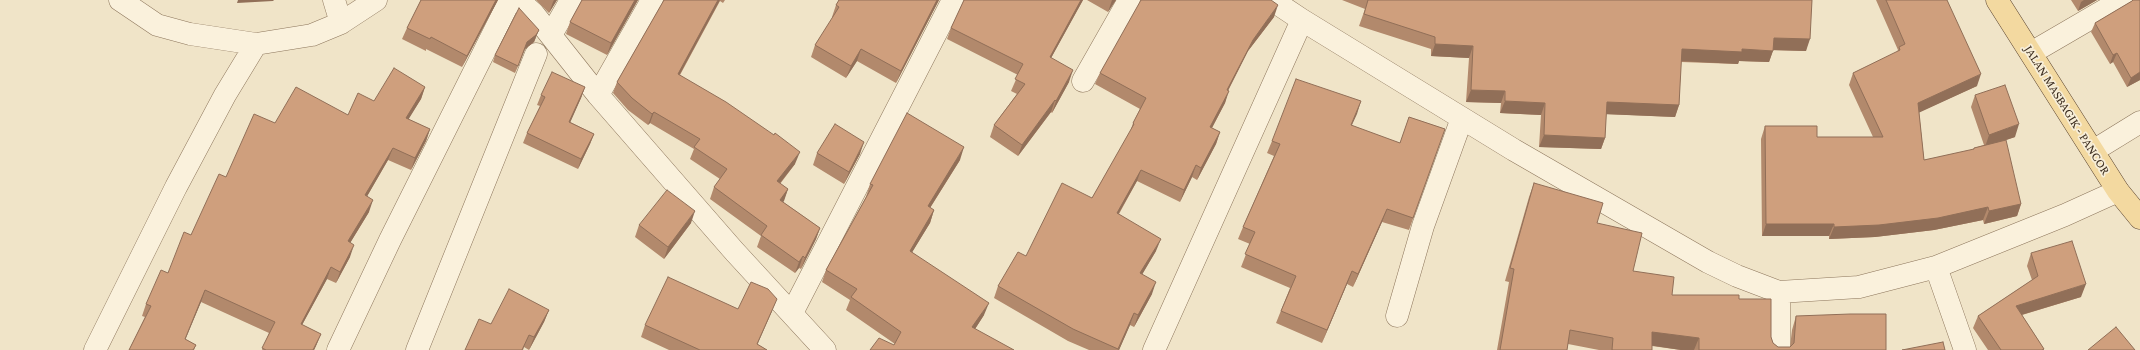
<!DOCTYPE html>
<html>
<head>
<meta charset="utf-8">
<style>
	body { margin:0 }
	canvas { display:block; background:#f0e4c8 }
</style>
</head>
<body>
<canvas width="2140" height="350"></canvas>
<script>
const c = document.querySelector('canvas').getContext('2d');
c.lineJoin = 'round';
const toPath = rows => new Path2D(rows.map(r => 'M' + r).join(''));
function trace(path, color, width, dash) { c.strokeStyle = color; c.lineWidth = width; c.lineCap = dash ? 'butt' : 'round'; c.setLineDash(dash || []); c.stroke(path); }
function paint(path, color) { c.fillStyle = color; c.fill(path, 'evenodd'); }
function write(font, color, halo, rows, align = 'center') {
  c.font = font + ' "Crimson Pro",serif'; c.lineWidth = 3.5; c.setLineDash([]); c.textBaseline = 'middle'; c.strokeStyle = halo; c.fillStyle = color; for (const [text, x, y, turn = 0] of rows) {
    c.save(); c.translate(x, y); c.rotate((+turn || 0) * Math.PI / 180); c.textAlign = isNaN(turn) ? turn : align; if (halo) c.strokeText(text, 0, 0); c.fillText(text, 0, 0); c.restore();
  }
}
const street = toPath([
	[120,0,157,25,190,34,256,44,312,35,341,23,376,0],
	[334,0,341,23],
	[518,0,533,13,598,95,734,251,825,350],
	[1272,0,1302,20,1514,150,1708,262,1737,276,1779,292,1859,287,1936,267,2065,215,2118,191],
	[551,35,571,0],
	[2031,53,2122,0],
	[1083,81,1129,0],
	[598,95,652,0],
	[2093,151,2140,122],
	[1936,267,1965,350],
	[1779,292,1779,350],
	[792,313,953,0],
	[1397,316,1423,226,1462,118],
	[95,350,176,187,225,95,256,44],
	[338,350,390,240,510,0],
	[417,350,536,54],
	[1154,350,1302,20]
]);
const primary = toPath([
	[1997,0,2118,191,2140,218]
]);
const wall = toPath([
	[421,0,498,0,462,67,426,49,426,51,402,39,407,28],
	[536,0,557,0,549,13],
	[582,0,638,0,607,55,566,34,570,22],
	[664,0,725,0,723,3,720,1,680,75,795,164,780,184,788,189,783,202,820,228,816,239,801,269,799,268,795,273,757,247,761,236,710,199,714,187,720,179,690,159,694,149,650,123,648,125,628,110,613,93,617,82],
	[839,0,939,0,896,83,857,61,846,78,811,57,815,45,833,18,832,17,836,5],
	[964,0,1083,0,1051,58,1069,82,1052,113,1051,112,1018,156,990,137,994,125,1017,94,1011,91,1018,75,947,39,951,28],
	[1087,0,1116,0,1108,12],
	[1342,0,1812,0,1806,51,1773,50,1769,62,1739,61,1738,64,1681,62,1679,105,1675,117,1606,114,1605,138,1601,149,1539,147,1541,115,1500,113,1501,103,1466,102,1469,58,1431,56,1431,49,1359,26,1365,9],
	[1876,0,1947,0,1977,86,1919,112,1924,160,1973,150,1974,148,1984,145,1971,107,1975,95,2015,137,2000,142,2021,204,2017,216,1984,224,1983,220,1934,230,1875,237,1829,239,1829,236,1762,236,1761,139,1765,126,1817,137,1873,137,1849,85,1853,73,1897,52,1898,50],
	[2071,0,2097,0,2078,11],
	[2132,1,2140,80,2127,87,2113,62,2110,64,2091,32,2095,23],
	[1274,17,1248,51,1228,91,1225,103,1212,128,1220,132,1216,144,1197,180,1192,177,1180,202,1137,181,1119,214,1156,251,1142,274,1152,294,1134,327,1130,325,1119,350,1089,350,1068,341,994,298,998,286,1026,256,1092,198,1130,132,1133,123,1140,109,1095,84,1100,73],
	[536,37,534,42,525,49,515,73,493,62,495,55],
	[425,87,421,99,408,119,430,129,426,141,411,170,388,160,367,196,369,212,350,243,350,257,336,283,327,279,302,325,321,334,314,350,262,350,269,333,201,302,185,339,196,345,194,350,129,350,145,317,142,316,146,304,168,273,226,177,275,123,348,115,374,101],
	[585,87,581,98,570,122,594,134,590,144,578,169,523,143,527,133,540,106,537,105,541,95],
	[1361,101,1351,126,1400,143,1409,117,1445,129,1409,230,1382,222,1353,287,1347,284,1322,343,1276,323,1290,288,1241,267,1250,244,1238,239,1243,227,1274,156,1267,153,1272,141],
	[817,153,860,154,844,184,813,165],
	[960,160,930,208,934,210,930,223,912,252,984,315,975,329,894,345,895,344,846,310,850,300,822,282,826,270,866,197,870,184],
	[1534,183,1597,223,1633,271,1672,295,1739,299,1771,337,1773,343,1778,347,1790,347,1792,330,1796,316,1886,350,1681,350,1652,346,1652,350,1599,350,1568,344,1567,350,1497,350,1509,282,1505,281,1529,197],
	[691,223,664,259,635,237,639,225],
	[2031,253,2081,297,2022,315,2044,349,2044,350,1988,350,1973,328,1978,316,2032,280,2027,266],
	[549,310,544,322,529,350,524,347,523,350,465,350,491,324],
	[772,311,757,344,767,350,669,350,641,337,645,325]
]);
const shadedWall = toPath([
	[238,0,274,0,273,1,237,3],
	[496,0,498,0,462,67,467,56],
	[554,0,557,0,549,13,553,2],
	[635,0,638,0,607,55,611,43],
	[718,0,720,0,674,85,678,74],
	[937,0,939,0,896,83,901,71],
	[1081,0,1083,0,1045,69,1050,57],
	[1112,0,1116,0,1108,12],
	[2084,0,2097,0,2078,11,2081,2],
	[1278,5,1274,17,1248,51,1222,102,1227,90,1253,40],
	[539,30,534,42,525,49,515,73,527,42],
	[1774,38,1810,39,1806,51,1769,50],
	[1435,44,1473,46,1469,58,1431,56],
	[861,49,857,61,846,78,851,66],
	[1682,49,1742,49,1773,51,1769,62,1739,61,1738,64,1678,61],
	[2117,53,2113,62,2110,64,2113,55],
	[1073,70,1069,82,1052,113,1056,101],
	[2140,72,2140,80,2127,87,2131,78],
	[1981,74,1977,86,1914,115,1918,103],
	[425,87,421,99,402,130,406,118],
	[585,87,581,98,566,132,569,122],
	[1471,90,1505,91,1501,103,1466,102],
	[1229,91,1225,103,1206,139,1210,127],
	[1055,100,1051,112,1018,156,1022,145],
	[1361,101,1357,114,1346,138,1351,125],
	[1505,101,1545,103,1541,115,1500,113],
	[1607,102,1679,105,1675,117,1602,114],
	[654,112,650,123,648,125,652,114],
	[2019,124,2015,137,1985,147,1989,135],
	[430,129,426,141,411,170,415,158],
	[1220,132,1216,144,1197,180,1201,168],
	[594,134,590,144,578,169,581,159],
	[1544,135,1605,138,1601,149,1539,147],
	[864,142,860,154,844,184,849,172],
	[964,147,960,160,923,219,928,206],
	[393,148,388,160,361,207,365,195],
	[800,152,795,164,772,193,777,181],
	[1196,165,1192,177,1180,202,1184,190],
	[1141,170,1137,181,1112,225,1117,213],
	[788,189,784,201,776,211,780,200],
	[373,200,369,212,344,253,348,241],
	[2021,204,2017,216,1984,224,1989,211],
	[1988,207,1983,220,1934,230,1875,237,1829,239,1834,227],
	[1387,209,1382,222,1353,287,1358,274],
	[934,210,930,223,905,264,910,251],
	[695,211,691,223,664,259,668,247],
	[1766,224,1834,224,1829,236,1762,236],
	[820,228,816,239,801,269,805,258],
	[1161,239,1156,251,1136,285,1140,273],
	[354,245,350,257,336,283,340,272],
	[803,256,799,268,795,273,799,262],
	[331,267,327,279,296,336,301,324],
	[1352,271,1347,284,1322,343,1327,330],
	[1156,282,1152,294,1134,327,1138,315],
	[2086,284,2081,297,2011,318,2016,306],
	[205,290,201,302,181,350,185,339],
	[777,299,772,311,755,350,757,344],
	[989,303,984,315,968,340,972,327],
	[549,310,544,322,529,350,534,337],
	[1134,313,1130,325,1119,350,1118,350],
	[1652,332,1699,338,1694,350,1681,350,1648,345],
	[321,334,316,346,314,350,313,350]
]);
const building = toPath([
	[421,0,496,0,467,56,431,37,430,39,407,28,421,0],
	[582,0,635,0,611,43,570,22,582,0],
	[664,0,718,0,678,74,726,102,774,135,775,133,800,152,777,181,788,189,780,200,820,228,805,258,803,256,799,262,761,235,767,226,714,187,727,169,694,147,700,139,654,112,652,114,632,98,617,82,664,0],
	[839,0,937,0,901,71,861,49,851,66,815,45,839,7,836,5,839,0],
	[964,0,1081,0,1050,57,1073,70,1056,101,1055,100,1022,145,994,125,1025,84,1015,79,1023,64,951,28,964,0],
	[1141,0,1271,0,1278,5,1253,40,1227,90,1229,91,1210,127,1220,132,1201,168,1196,165,1184,190,1141,170,1117,213,1161,239,1140,273,1156,282,1138,315,1134,313,1118,349,1073,329,998,286,1018,252,1026,256,1062,183,1092,198,1134,124,1133,123,1146,98,1100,73,1141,0],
	[1368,0,1812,0,1810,39,1774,38,1773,51,1742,49,1742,52,1682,49,1679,105,1607,102,1605,138,1544,135,1545,103,1505,101,1505,91,1471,90,1473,46,1435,44,1435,37,1364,14,1368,0],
	[1886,0,1947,0,1981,74,1918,103,1924,160,1974,149,1974,148,2006,140,2021,204,1989,211,1988,207,1938,218,1879,225,1834,227,1834,224,1766,224,1765,126,1817,126,1817,137,1883,137,1853,73,1900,50,1899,47,1905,44,1886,0],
	[2133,0,2140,0,2140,72,2131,78,2117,53,2113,55,2095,23,2132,1,2133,0],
	[519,8,539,30,536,35,527,42,518,66,495,55,519,8],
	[394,68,425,87,406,118,430,129,415,158,393,148,365,195,373,200,348,241,354,245,340,272,331,267,301,324,321,334,313,350,266,350,262,348,275,322,205,290,185,339,196,345,193,350,129,350,151,306,146,304,161,270,168,273,184,232,191,235,219,174,226,177,254,114,275,123,296,87,348,115,358,93,374,101,394,68],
	[552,72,585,87,569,122,594,134,581,159,527,133,545,97,541,95,552,72],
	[1296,79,1361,101,1351,125,1400,143,1409,117,1445,129,1413,218,1387,209,1358,274,1352,271,1327,330,1281,311,1296,276,1245,254,1255,232,1243,227,1280,144,1272,141,1296,79],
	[2005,85,2019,124,1989,135,1975,95,2005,85],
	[907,113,964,147,928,206,934,210,910,251,989,303,972,327,1014,350,870,350,879,338,894,345,901,332,851,297,857,289,826,270,873,185,870,184,907,113],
	[835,124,864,142,849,172,817,153,835,124],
	[1534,183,1603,203,1597,223,1642,233,1633,271,1674,277,1672,295,1739,295,1739,299,1771,299,1771,337,1773,343,1778,347,1790,347,1794,343,1796,316,1850,314,1886,314,1886,350,1699,350,1699,338,1652,332,1652,350,1612,350,1613,338,1570,330,1567,350,1500,350,1514,269,1510,268,1534,183],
	[667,190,695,211,668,247,639,225,667,190],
	[2072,241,2086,284,2016,306,2044,349,2042,350,2001,350,1978,316,2038,276,2031,253,2072,241],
	[668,277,738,309,751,282,768,289,777,299,757,344,767,350,700,350,645,325,668,277],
	[509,289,549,310,534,337,529,335,522,350,465,350,479,319,491,324,509,289],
	[2116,327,2135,350,2088,350,2116,327],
	[1943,342,1945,350,1902,350,1943,342]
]);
const streetNames = [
	["JALAN MASBAGIK - PANCOR",2067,110,58]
];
trace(street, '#8d765c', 23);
trace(primary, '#5b4430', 23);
trace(street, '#faf1dc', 22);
trace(primary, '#f3d9a0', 22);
paint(wall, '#b2896c');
paint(shadedWall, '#916f58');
paint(building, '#cf9f7d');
trace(building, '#916f58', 1);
write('13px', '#3d2e20', '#f7eed8', streetNames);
</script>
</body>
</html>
